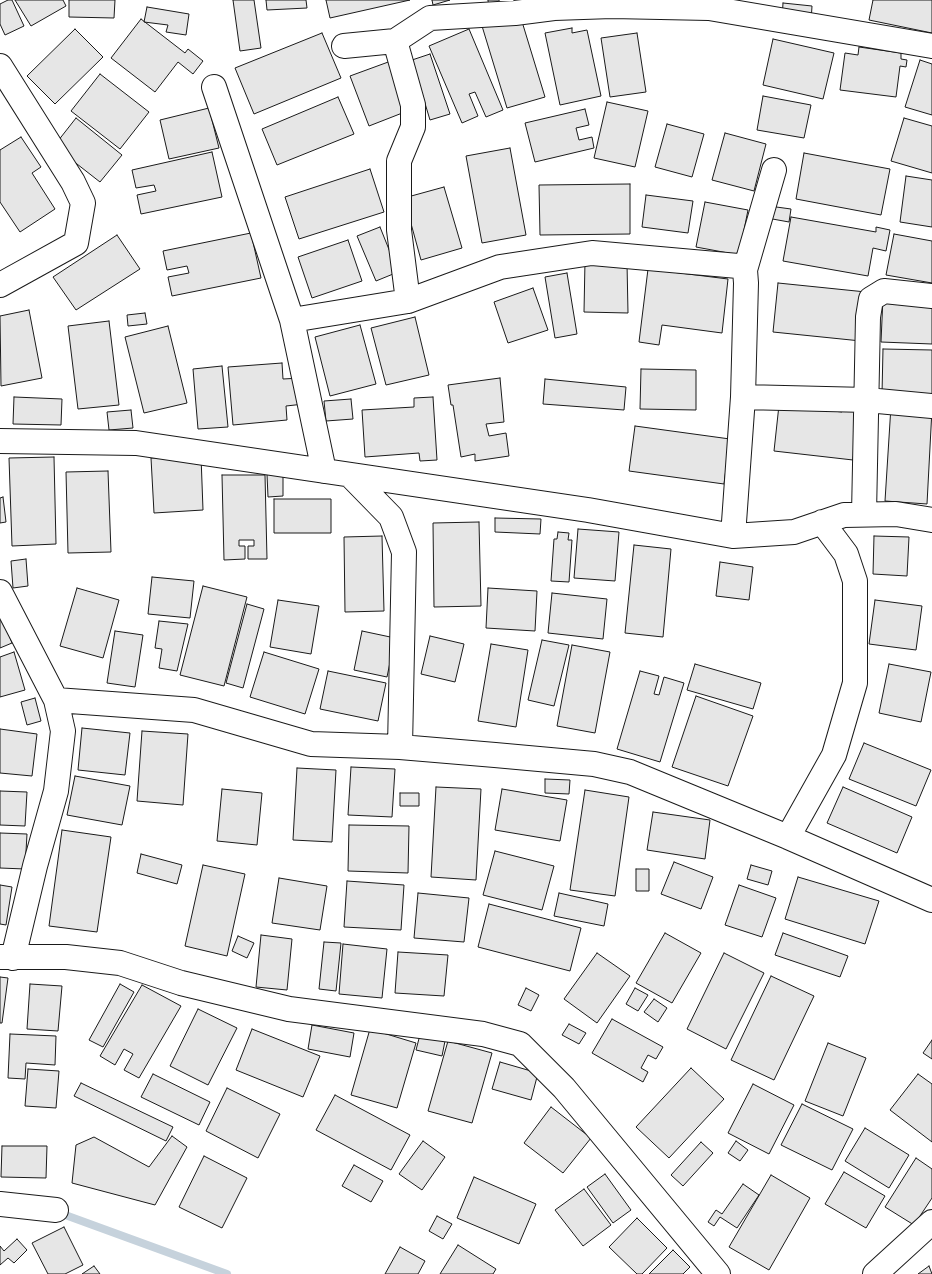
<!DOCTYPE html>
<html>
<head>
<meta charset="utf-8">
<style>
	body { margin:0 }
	canvas { display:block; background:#fff }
</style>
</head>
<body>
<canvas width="932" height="1274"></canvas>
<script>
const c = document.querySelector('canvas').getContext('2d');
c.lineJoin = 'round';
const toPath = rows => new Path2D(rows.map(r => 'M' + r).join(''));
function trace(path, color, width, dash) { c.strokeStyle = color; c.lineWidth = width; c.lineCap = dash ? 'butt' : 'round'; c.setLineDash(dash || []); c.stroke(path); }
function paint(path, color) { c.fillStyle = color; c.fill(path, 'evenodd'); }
const stream = toPath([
	[57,1212,227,1274]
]);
const building = toPath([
	[8,0,12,0,24,26,5,35,0,24,0,4,8,0],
	[15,0,63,0,66,6,31,26,15,0],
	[69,0,115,0,114,18,69,17,69,0],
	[233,0,254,0,261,48,240,51,233,0],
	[266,0,306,0,307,8,267,10,266,0],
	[326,0,410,0,330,18,326,0],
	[432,0,450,0,433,5,432,0],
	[488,0,499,0,500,7,489,9,488,0],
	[873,0,932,0,932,33,869,20,873,0],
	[783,3,812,6,811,22,782,20,783,3],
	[147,7,189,14,186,35,166,32,168,25,144,22,147,7],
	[520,15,545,97,507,108,482,26,520,15],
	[141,19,185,53,188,49,203,61,193,74,178,62,155,92,111,58,141,19],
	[572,28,572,33,587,30,601,96,560,105,545,33,572,28],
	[75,29,103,57,55,104,27,76,75,29],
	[469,29,503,110,486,117,475,92,469,94,478,116,462,123,429,46,469,29],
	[322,33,341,78,254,114,235,68,322,33],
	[637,33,646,92,610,97,601,38,637,33],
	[773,39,834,53,823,99,763,85,773,39],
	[859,47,901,53,901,59,907,60,906,67,900,66,896,97,840,90,845,53,858,55,859,47],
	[430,54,450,114,430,120,412,60,430,54],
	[920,60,932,64,932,115,905,107,920,60],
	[391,61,410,110,369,126,350,76,391,61],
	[100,74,149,112,120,149,71,111,100,74],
	[763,96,811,105,804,138,757,130,763,96],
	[338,97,354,134,277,165,262,129,338,97],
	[607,102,648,111,635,167,594,158,607,102],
	[209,108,219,148,169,159,160,120,209,108],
	[585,109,589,125,576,128,579,140,592,137,594,148,535,162,525,123,585,109],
	[76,118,122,155,100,182,54,146,76,118],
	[904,118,932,126,932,173,891,161,904,118],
	[667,124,704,134,692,177,655,167,667,124],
	[725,133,766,144,754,191,712,180,725,133],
	[21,137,41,167,32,173,55,209,20,232,0,202,0,150,21,137],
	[510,148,526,235,482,243,466,156,510,148],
	[212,152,222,197,141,214,137,195,156,191,154,185,136,188,132,170,212,152],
	[804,153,890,169,881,215,796,199,804,153],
	[370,169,384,212,299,239,285,197,370,169],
	[906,176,932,180,932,227,900,222,906,176],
	[630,184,630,234,540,235,539,185,630,184],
	[444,187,462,248,421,260,404,198,444,187],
	[646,195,693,201,688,233,642,227,646,195],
	[705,202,748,210,739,255,696,247,705,202],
	[769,206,791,209,789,222,767,218,769,206],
	[791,217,876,232,876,227,890,230,886,251,873,248,868,276,783,261,791,217],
	[380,227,398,272,376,281,357,236,380,227],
	[251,233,261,278,172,296,168,277,189,273,187,266,167,270,163,251,251,233],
	[894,234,932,241,932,283,886,275,894,234],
	[117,235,140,269,76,310,53,277,117,235],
	[348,240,362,281,312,298,298,257,348,240],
	[585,261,627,263,628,313,584,312,585,261],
	[648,269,728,279,722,333,662,325,659,345,639,342,648,269],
	[567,273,577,334,555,338,545,277,567,273],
	[778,283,866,292,861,341,773,332,778,283],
	[533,288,548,330,508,343,494,302,533,288],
	[883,297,932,299,932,344,881,342,883,297],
	[29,310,42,378,1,386,0,316,29,310],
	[145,313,147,324,128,326,127,315,145,313],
	[415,317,429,375,386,385,371,328,415,317],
	[109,321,119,405,78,409,68,326,109,321],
	[360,325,376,384,330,396,315,337,360,325],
	[168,326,187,403,144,413,125,337,168,326],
	[883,349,932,350,932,396,882,394,883,349],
	[282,363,283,379,301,378,304,404,286,406,287,420,233,425,228,367,282,363],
	[222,366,228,427,198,429,193,369,222,366],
	[641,369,696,370,696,410,640,409,641,369],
	[500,378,504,422,486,424,489,436,506,433,509,456,475,461,475,454,461,457,453,405,451,405,448,385,500,378],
	[545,379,626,387,624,410,543,404,545,379],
	[14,397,62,399,61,425,13,424,14,397],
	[433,397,437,460,420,461,419,453,365,457,362,410,414,407,414,398,433,397],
	[351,399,353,419,326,421,324,401,351,399],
	[843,404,859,406,853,460,774,451,779,405,842,412,843,404],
	[891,406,932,409,927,504,885,501,891,406],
	[131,410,133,428,109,430,107,412,131,410],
	[635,426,730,439,724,484,629,471,635,426],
	[201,456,203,510,154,513,151,458,201,456],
	[54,457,56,544,12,546,9,458,54,457],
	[108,471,111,552,68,553,66,472,108,471],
	[267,474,283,474,283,496,268,497,267,474],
	[222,475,265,475,267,559,248,559,248,546,254,546,254,540,239,540,239,546,245,546,245,559,224,560,222,475],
	[3,497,6,522,0,523,0,498,3,497],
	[274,499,331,499,331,533,274,533,274,499],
	[495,518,541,519,540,534,495,532,495,518],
	[479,522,481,606,434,607,433,523,479,522],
	[578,529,619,532,615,581,574,578,578,529],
	[558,532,569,533,568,540,572,540,569,582,551,581,554,539,557,539,558,532],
	[382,536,384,611,345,612,344,537,382,536],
	[874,536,909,537,907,576,873,574,874,536],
	[634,545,671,549,663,637,625,633,634,545],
	[26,559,28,586,13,588,11,561,26,559],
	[720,562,753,567,749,600,716,596,720,562],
	[152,577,194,581,190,618,148,614,152,577],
	[203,586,247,597,224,686,180,675,203,586],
	[77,588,119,600,103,658,60,646,77,588],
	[488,588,537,591,535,631,486,628,488,588],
	[552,593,607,599,603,639,548,633,552,593],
	[278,600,319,606,311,654,270,647,278,600],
	[875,600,922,606,916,650,869,644,875,600],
	[247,604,264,609,243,688,226,683,247,604],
	[0,610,12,643,0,648,0,610],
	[159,621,188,624,177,671,159,668,162,649,155,648,159,621],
	[115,631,143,635,135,687,107,683,115,631],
	[362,631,395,638,387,677,354,670,362,631],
	[430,636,464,644,455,682,421,674,430,636],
	[542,640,569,645,554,706,528,700,542,640],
	[491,644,528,650,516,727,478,721,491,644],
	[572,645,610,652,595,733,557,726,572,645],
	[14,652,25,690,0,697,0,657,14,652],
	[264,652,319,669,305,714,250,697,264,652],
	[695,664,761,683,753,709,687,690,695,664],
	[889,664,931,672,921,722,879,713,889,664],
	[328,671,386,683,378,721,320,709,328,671],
	[640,671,659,676,654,694,659,695,664,677,684,683,660,762,617,749,640,671],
	[696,696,753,716,728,786,672,767,696,696],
	[35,698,41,721,27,725,21,702,35,698],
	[82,728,130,733,125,775,78,770,82,728],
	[0,729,37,734,32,776,0,773,0,729],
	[142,731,188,734,183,805,137,801,142,731],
	[864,743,931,770,916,806,849,779,864,743],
	[351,767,395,769,392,817,348,815,351,767],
	[297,768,336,770,332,842,293,840,297,768],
	[75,776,130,786,122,825,67,815,75,776],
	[545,779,570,780,569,794,545,793,545,779],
	[436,787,481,789,476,880,431,877,436,787],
	[843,787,912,817,897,853,827,823,843,787],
	[222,789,262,793,257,845,217,841,222,789],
	[502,789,567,800,560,841,495,830,502,789],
	[585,790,629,797,615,896,570,890,585,790],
	[0,791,27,792,25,826,0,825,0,791],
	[400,793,419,793,419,806,400,806,400,793],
	[653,812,710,820,705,859,647,850,653,812],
	[349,825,409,826,408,873,348,871,349,825],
	[62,830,111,837,97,932,49,926,62,830],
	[0,833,27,834,25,869,0,868,0,833],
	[495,851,554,866,542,910,483,895,495,851],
	[141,854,182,865,177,884,137,873,141,854],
	[674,862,713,877,701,909,661,894,674,862],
	[203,865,245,874,227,956,185,946,203,865],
	[751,865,772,871,768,885,747,879,751,865],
	[636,869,649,869,649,891,636,891,636,869],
	[798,877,879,901,865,944,785,919,798,877],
	[279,878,327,886,320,930,272,923,279,878],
	[347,881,404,885,401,930,344,927,347,881],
	[0,885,12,887,6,925,0,924,0,885],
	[739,885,776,898,762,937,725,925,739,885],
	[418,893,469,898,464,942,414,938,418,893],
	[559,893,608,904,604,926,554,916,559,893],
	[489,904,581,928,570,971,478,947,489,904],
	[665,933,701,953,672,1003,636,983,665,933],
	[783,933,848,956,840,977,775,955,783,933],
	[261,935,292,939,287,990,256,987,261,935],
	[238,936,254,943,247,958,232,951,238,936],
	[324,942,341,943,336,991,319,989,324,942],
	[343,944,387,949,382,998,339,994,343,944],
	[398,952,448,955,444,996,395,993,398,952],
	[597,953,630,976,597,1023,564,999,597,953],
	[724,953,764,973,726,1049,687,1029,724,953],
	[771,976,814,996,774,1080,731,1060,771,976],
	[0,977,8,978,2,1023,0,1023,0,977],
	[30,984,62,986,58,1031,27,1029,30,984],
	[120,984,134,992,103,1047,89,1040,120,984],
	[142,985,181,1006,139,1078,124,1070,133,1054,124,1049,115,1065,100,1056,142,985],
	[526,988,539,995,531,1011,518,1005,526,988],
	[635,988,648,995,638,1011,626,1004,635,988],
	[654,999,667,1008,658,1022,644,1012,654,999],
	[198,1009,237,1028,208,1085,170,1066,198,1009],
	[612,1019,663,1047,656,1059,648,1055,641,1068,648,1072,643,1082,592,1053,612,1019],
	[569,1024,586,1033,579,1044,562,1035,569,1024],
	[312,1025,354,1033,350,1057,308,1049,312,1025],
	[252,1029,320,1056,303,1097,236,1070,252,1029],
	[370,1029,416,1043,397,1108,351,1095,370,1029],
	[421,1031,446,1036,442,1056,416,1050,421,1031],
	[10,1034,56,1036,55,1065,26,1063,25,1079,8,1078,10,1034],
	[932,1040,932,1059,923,1053,932,1040],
	[448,1041,492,1053,472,1123,428,1111,448,1041],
	[828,1043,866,1058,843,1116,805,1101,828,1043],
	[500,1062,538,1073,531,1100,492,1089,500,1062],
	[691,1068,724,1099,669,1158,636,1127,691,1068],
	[28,1069,59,1071,56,1108,25,1106,28,1069],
	[153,1074,210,1102,199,1125,141,1097,153,1074],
	[918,1074,932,1084,932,1142,890,1110,918,1074],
	[81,1083,173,1127,166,1141,74,1096,81,1083],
	[753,1084,794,1105,769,1154,728,1133,753,1084],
	[227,1088,280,1114,258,1158,206,1131,227,1088],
	[335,1095,410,1135,391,1170,316,1130,335,1095],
	[802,1104,853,1129,832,1170,781,1145,802,1104],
	[551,1107,591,1138,563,1173,524,1143,551,1107],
	[865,1128,909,1155,889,1188,845,1161,865,1128],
	[172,1136,187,1147,155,1205,72,1183,76,1145,94,1137,149,1167,172,1136],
	[423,1141,445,1157,422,1190,399,1174,423,1141],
	[736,1141,748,1150,740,1161,728,1153,736,1141],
	[701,1142,713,1153,683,1186,671,1175,701,1142],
	[2,1146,47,1146,46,1178,1,1177,2,1146],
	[204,1156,247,1178,222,1228,179,1207,204,1156],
	[916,1158,932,1169,932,1198,914,1225,885,1207,916,1158],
	[354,1165,383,1181,371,1202,342,1186,354,1165],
	[844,1172,885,1196,866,1228,825,1204,844,1172],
	[605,1174,631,1210,613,1223,587,1187,605,1174],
	[771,1175,810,1198,769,1270,729,1247,771,1175],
	[474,1177,536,1204,519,1244,457,1218,474,1177],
	[743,1184,759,1195,737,1228,720,1217,714,1226,708,1222,716,1210,722,1214,743,1184],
	[584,1189,611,1225,583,1246,555,1210,584,1189],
	[437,1216,452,1224,443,1239,429,1231,437,1216],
	[637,1218,667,1248,642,1274,637,1274,609,1247,637,1218],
	[64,1227,83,1265,65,1274,48,1274,32,1243,64,1227],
	[17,1239,27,1250,14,1263,8,1258,0,1265,0,1246,4,1251,17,1239],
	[458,1245,496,1269,493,1274,440,1274,458,1245],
	[400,1247,425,1261,418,1274,385,1274,400,1247],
	[673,1250,690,1267,683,1274,649,1274,673,1250],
	[94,1266,100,1274,82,1274,94,1266],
	[929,1266,932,1274,918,1274,929,1266]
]);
const street = toPath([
	[395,41,413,105,413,127,399,161,399,230,408,301],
	[344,46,395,41,430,18,515,13,554,8,612,6,709,8,932,46],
	[0,66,73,182,83,203,76,243,0,285],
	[214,87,292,320,324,471],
	[292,320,408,301,500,267,592,253,738,266,745,270],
	[743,397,867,400,932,406],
	[0,441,136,443,588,510,733,536,794,532,844,515,896,514,932,520],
	[350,475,391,517,404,552,400,747],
	[864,514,868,317,871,299,884,291,932,296],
	[733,536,743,397,746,283,745,270,774,170],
	[0,592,56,700,63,731,56,791,35,866,13,958],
	[56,700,194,710,311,744,400,747,495,755,594,764,630,772,788,837,932,900],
	[788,837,834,755,855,683,855,581,846,554,822,522],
	[0,957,66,957,120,963,181,983,289,1009,483,1034,520,1044,564,1088,718,1274],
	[0,1204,56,1210],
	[875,1274,932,1222]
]);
trace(stream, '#c6d2dc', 8);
paint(building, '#e6e6e6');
trace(building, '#1a1a1a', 1);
trace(street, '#1a1a1a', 26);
trace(street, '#fff', 24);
</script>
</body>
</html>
